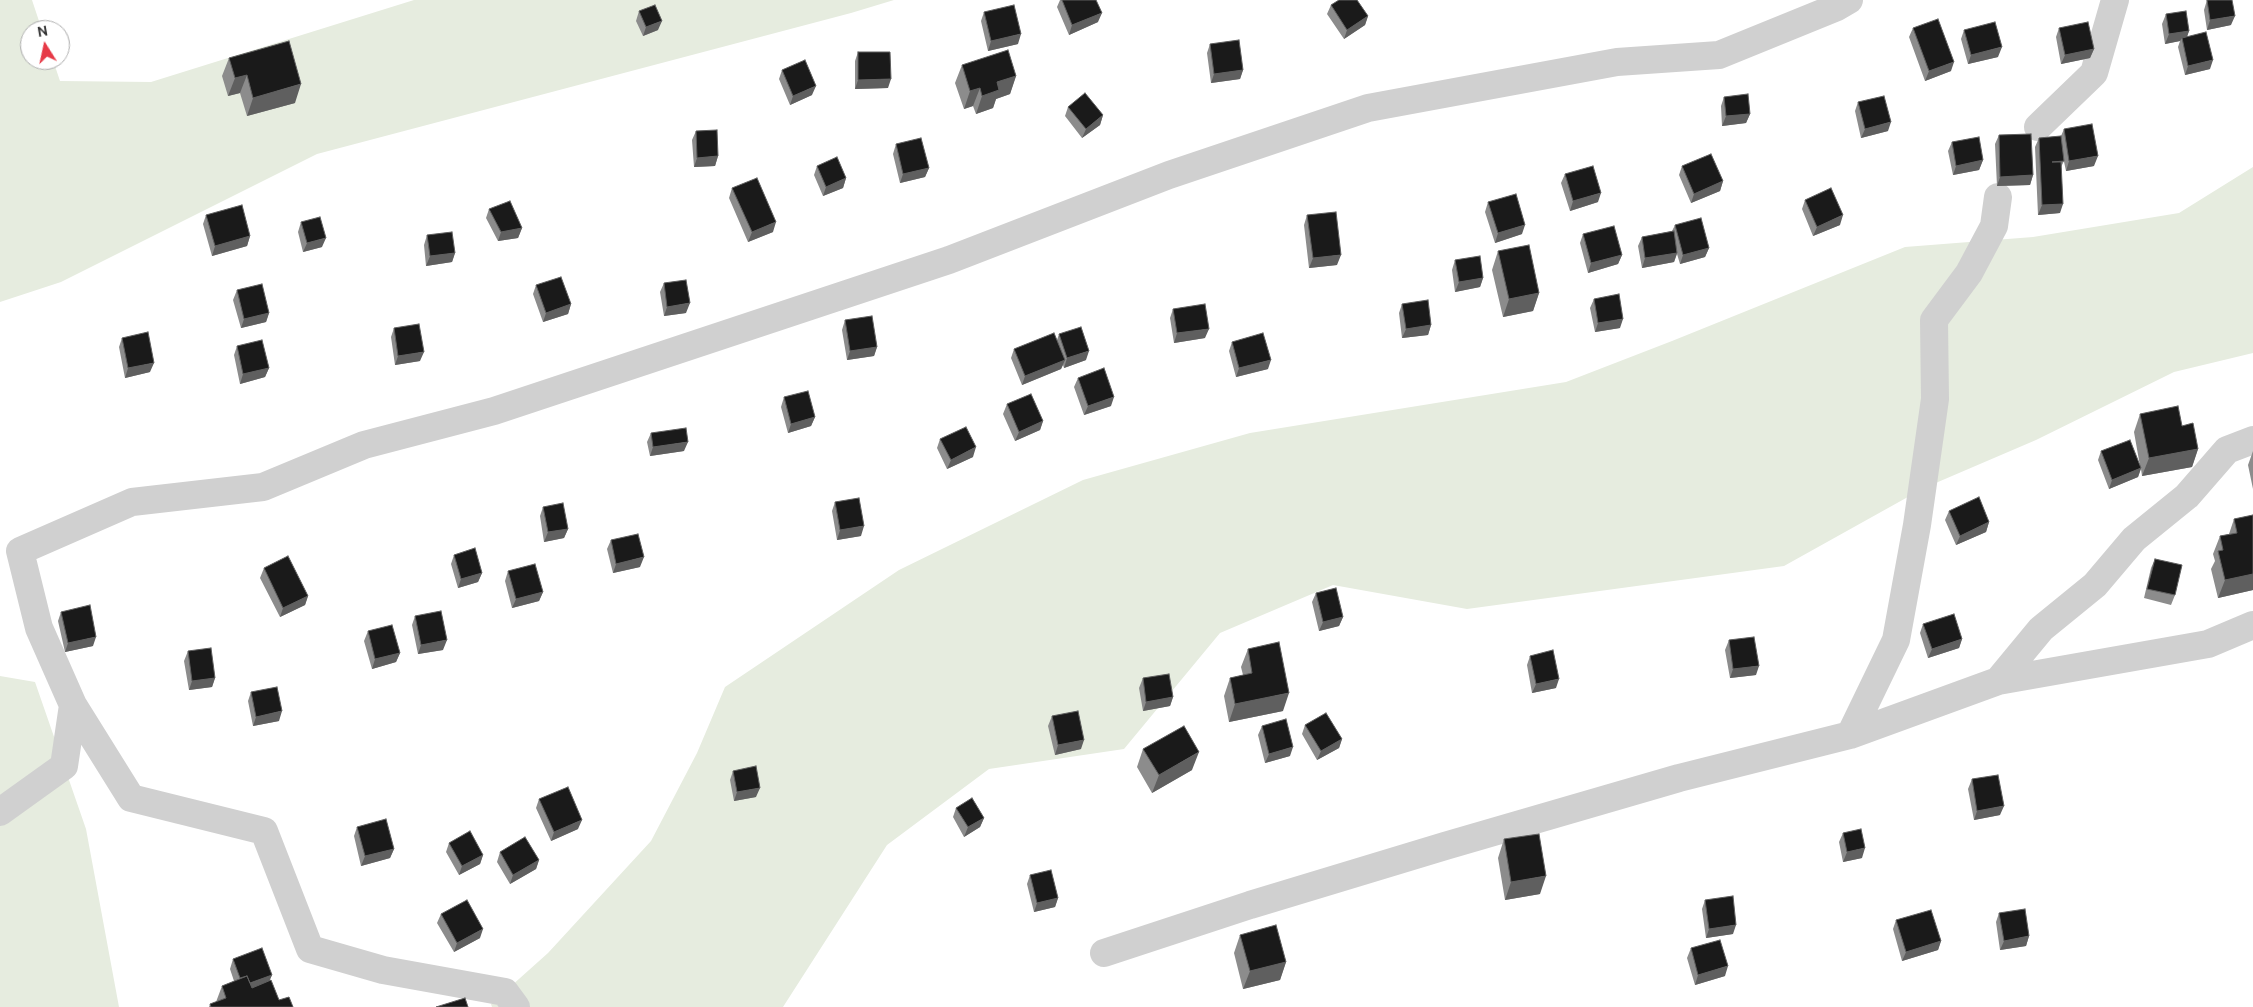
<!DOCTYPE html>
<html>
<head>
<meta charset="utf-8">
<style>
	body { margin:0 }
	#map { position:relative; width:2253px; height:1007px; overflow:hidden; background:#fff; font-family:Ubuntu,sans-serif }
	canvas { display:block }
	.north { position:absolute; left:20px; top:20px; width:50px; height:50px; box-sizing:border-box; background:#fff; border:1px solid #adadad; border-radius:50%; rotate:350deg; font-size:14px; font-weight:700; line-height:20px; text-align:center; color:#333 }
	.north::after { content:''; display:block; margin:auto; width:18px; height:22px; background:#e63946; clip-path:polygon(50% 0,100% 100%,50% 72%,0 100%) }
</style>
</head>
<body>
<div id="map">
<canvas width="2253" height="1007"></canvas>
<div class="north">N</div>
</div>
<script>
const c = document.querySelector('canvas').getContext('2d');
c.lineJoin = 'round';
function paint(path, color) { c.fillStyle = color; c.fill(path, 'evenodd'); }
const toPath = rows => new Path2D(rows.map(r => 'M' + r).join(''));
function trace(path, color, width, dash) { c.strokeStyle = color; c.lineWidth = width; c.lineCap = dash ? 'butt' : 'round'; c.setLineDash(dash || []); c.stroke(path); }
const green = toPath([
	[0,0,32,0,42,30,30,30,30,60,53,60,60,81,151,82,414,0,894,0,851,13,317,154,61,282,0,302],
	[2253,167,2253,353,2174,372,2036,440,1924,488,1784,566,1467,609,1333,585,1220,633,1124,749,989,769,887,845,783,1007,492,1007,491,1004,548,953,651,841,697,753,725,687,899,570,1083,480,1250,433,1566,382,1672,341,1905,247,2033,237,2179,213],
	[0,676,35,682,86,829,119,1007,0,1007]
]);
const street = toPath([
	[2038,127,2094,73,2115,0],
	[1998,681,2041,629,2095,585,2134,539,2187,496,2227,450,2253,440],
	[1850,735,1896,640,1917,525,1935,399,1934,320,1969,273,1994,226,1998,197],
	[0,812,64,766,73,705],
	[1104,953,1250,905,1445,846,1679,778,1850,735,1998,681,2208,644,2253,625],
	[516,1007,505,992,383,970,310,949,264,831,131,798,73,705,39,628,20,551,132,502,263,487,364,445,494,411,949,260,1169,175,1368,108,1617,62,1719,55,1837,7,1849,0]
]);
const wall = toPath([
	[1060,0,1096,0,1098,22,1069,35,1057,7],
	[2207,0,2231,25,2207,30,2204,10],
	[1331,5,1368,16,1365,25,1344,39,1327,14],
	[639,11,658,30,643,36,636,21],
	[984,12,1018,44,988,51,981,21],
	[2166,14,2189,31,2187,36,2210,69,2185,75,2178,47,2180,41,2165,44,2162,24],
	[1913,28,1951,71,1925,81,1909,37],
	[2059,28,2094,49,2090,58,2061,64,2056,37],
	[1964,30,1998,57,1968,64,1961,39],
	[1210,44,1243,70,1240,79,1211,83,1207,53],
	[858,52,888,88,855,89,855,61],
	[229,58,295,103,247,116,240,93,228,96,222,76],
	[962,65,1016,76,1010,94,996,99,993,108,976,114,973,106,964,109,955,83],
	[782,70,812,95,790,105,779,79],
	[1724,97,1750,114,1746,123,1722,126,1721,106],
	[1858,102,1888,131,1861,138,1855,111],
	[1068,107,1103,115,1100,125,1082,138,1065,116],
	[2064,129,2094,166,2066,171,2063,157,2064,161,2061,167,2060,213,2038,215,2035,147,2039,138,2061,136],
	[696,131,718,156,715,166,694,167,692,140],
	[1999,135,2033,175,2030,185,1997,186,1995,144],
	[1952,142,1983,160,1979,170,1953,175,1948,151],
	[896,144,929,168,925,177,900,183,893,154],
	[817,166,846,178,843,188,823,196,814,175],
	[1682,166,1723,181,1720,191,1691,203,1679,175],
	[1565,174,1598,202,1570,211,1561,183],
	[732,188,773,232,748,242,729,198],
	[1805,200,1840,225,1813,236,1802,209],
	[1488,202,1522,234,1495,243,1485,212],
	[489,209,522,228,518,238,498,241,486,218],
	[206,215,250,236,247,246,212,256,203,224],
	[1307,215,1337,265,1309,268,1304,225],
	[301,222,322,247,303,252,298,232],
	[1675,225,1709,248,1705,257,1680,264,1677,254,1674,262,1642,268,1638,246,1642,237,1672,231],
	[1583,234,1622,255,1618,264,1588,273,1580,243],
	[427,235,455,253,452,262,426,266,424,245],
	[1498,251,1539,293,1533,311,1503,317,1492,270],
	[1455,260,1483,278,1480,287,1455,292,1452,270],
	[664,283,686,313,664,316,660,292],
	[536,285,571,304,568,314,543,322,533,294],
	[237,290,269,313,266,322,241,328,233,300],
	[1594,299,1620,328,1595,332,1590,308],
	[1402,304,1431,325,1428,335,1402,338,1399,313],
	[1173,309,1205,338,1174,343,1170,318],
	[845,320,877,347,874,356,847,360,842,330],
	[394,328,420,361,395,365,391,337],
	[1059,334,1086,360,1064,368,1063,365,1061,369,1022,385,1011,358,1014,349,1057,340],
	[122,338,150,372,125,378,119,347],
	[1232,342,1268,369,1236,377,1229,351],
	[237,346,269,368,265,377,240,384,234,355],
	[1078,378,1111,406,1084,415,1074,387],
	[784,397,815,417,811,426,788,433,781,407],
	[1007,404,1043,421,1040,430,1015,441,1003,414],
	[2140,414,2182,426,2198,449,2192,467,2142,476,2141,469,2138,477,2109,489,2098,460,2101,451,2140,466,2134,432],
	[651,433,684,451,650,456,647,442],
	[940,439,973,457,947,469,937,448],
	[2253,451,2253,489,2248,465],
	[835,502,861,536,837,540,832,511],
	[543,507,568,529,564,538,544,542,540,516],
	[1949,511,1989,522,1986,532,1956,545,1945,520],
	[2253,515,2253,590,2218,598,2211,569,2215,561,2213,554,2220,536,2229,534,2234,519],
	[611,540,640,567,613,573,607,549],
	[454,555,482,573,478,582,458,588,451,564],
	[2155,559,2175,595,2171,605,2144,598,2151,568],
	[264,568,308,596,305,605,280,617,260,578],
	[508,571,543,592,539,601,512,608,505,581],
	[1316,593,1343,617,1339,626,1319,631,1312,602],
	[61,612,93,646,65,652,58,621],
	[415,616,443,650,418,654,412,625],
	[1923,624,1962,639,1959,648,1928,658,1920,633],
	[368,631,400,653,396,662,372,669,364,641],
	[1729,640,1756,675,1730,678,1725,650],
	[1248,649,1283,711,1229,722,1224,696,1230,678,1243,675,1241,667],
	[188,651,215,678,212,687,189,690,184,661],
	[1530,656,1556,688,1532,693,1527,665],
	[1143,678,1173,697,1170,706,1143,711,1139,688],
	[251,692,279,721,253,726,248,701],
	[1052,716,1081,749,1055,755,1048,726],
	[1305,725,1342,739,1339,748,1317,760,1302,734],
	[1262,726,1290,756,1265,763,1258,735],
	[1143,749,1192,770,1152,793,1137,767],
	[733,771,756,797,734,801,730,780],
	[1972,779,2000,815,1974,820,1968,789],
	[539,799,578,829,551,841,536,808],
	[956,808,984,818,980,827,964,837,953,817],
	[357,827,394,849,390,858,361,866,354,836],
	[1843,833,1862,858,1843,862,1839,842],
	[1504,839,1540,894,1505,900,1498,858],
	[449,843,483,855,480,864,459,875,446,852],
	[500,852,539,860,536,869,510,884,497,862],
	[1030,875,1058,898,1055,907,1034,912,1027,884],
	[1705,900,1733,934,1706,938,1702,909],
	[1999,913,2029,936,2026,946,2000,950,1996,922],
	[441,914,480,938,454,952,437,923],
	[1896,920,1941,941,1938,950,1902,961,1893,929],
	[1240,935,1286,962,1280,980,1243,989,1234,953],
	[1691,948,1725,976,1695,985,1687,958],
	[233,959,272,975,269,981,279,1000,293,1007,209,1007,210,1004,216,1002,222,986,234,981,230,969]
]);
const shadedWall = toPath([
	[1102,13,1098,22,1069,35,1072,25],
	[1368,16,1365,25,1344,39,1347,30],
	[2235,16,2231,25,2207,30,2210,20],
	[662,21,658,30,643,36,646,27],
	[2189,31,2186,40,2182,38,2180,41,2165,44,2169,34],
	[1021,34,1018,44,988,51,991,41],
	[2002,47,1998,57,1968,64,1971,55],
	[2094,49,2090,58,2061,64,2065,55],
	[2213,60,2210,69,2185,75,2188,66],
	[1954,62,1951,71,1925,81,1929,71],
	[1243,70,1240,79,1211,83,1214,74],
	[247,75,240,93,228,96,235,78],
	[1016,76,1010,94,996,99,993,108,976,114,982,96,997,82],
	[891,79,888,88,855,89,858,80],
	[301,84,295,103,247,116,253,98],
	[816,86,812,95,790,105,793,96],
	[980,88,973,106,964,109,970,91],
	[1750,114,1746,123,1722,126,1726,116],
	[1103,115,1100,125,1082,138,1086,129],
	[1891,122,1888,131,1861,138,1865,129],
	[718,156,715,166,694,167,697,158],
	[2098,156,2094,166,2066,171,2069,161],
	[1983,160,1979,170,1953,175,1956,166],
	[929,168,925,177,900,183,903,174],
	[2033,175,2030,185,1997,186,2000,177],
	[846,178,843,188,823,196,826,187],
	[1723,181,1720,191,1691,203,1694,194],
	[1601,193,1598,202,1570,211,1573,201],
	[2063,204,2060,213,2038,215,2042,205],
	[1843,215,1840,225,1813,236,1817,227],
	[776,222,773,232,748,242,752,232],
	[1525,225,1522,234,1495,243,1498,233],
	[522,228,518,238,498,241,501,232],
	[250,236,247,246,212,256,215,246],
	[326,238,322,247,303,252,307,243],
	[1709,248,1705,257,1680,264,1683,255],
	[455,253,452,262,426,266,430,256],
	[1677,253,1674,262,1642,268,1645,258],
	[1341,255,1337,265,1309,268,1313,258],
	[1622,255,1618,264,1588,273,1591,263],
	[1483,278,1480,287,1455,292,1459,282],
	[1539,293,1533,311,1503,317,1509,299],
	[690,303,686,313,664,316,667,307],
	[571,304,568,314,543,322,546,313],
	[269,313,266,322,241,328,244,319],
	[1623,319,1620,328,1595,332,1598,323],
	[1431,325,1428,335,1402,338,1406,329],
	[1209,329,1205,338,1174,343,1177,333],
	[877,347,874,356,847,360,850,351],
	[1089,351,1086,360,1064,368,1067,358],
	[424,352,420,361,395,365,398,356],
	[1065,360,1061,369,1022,385,1025,376],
	[1271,360,1268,369,1236,377,1239,368],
	[154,363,150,372,125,378,128,368],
	[269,368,265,377,240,384,243,374],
	[1114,397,1111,406,1084,415,1088,406],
	[815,417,811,426,788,433,791,424],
	[1043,421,1040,430,1015,441,1019,432],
	[688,442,684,451,650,456,653,447],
	[976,447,973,457,947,469,951,460],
	[2198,449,2192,467,2142,476,2149,458],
	[2141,468,2138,477,2109,489,2112,480],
	[1989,522,1986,532,1956,545,1960,536],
	[864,526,861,536,837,540,840,530],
	[568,529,564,538,544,542,548,532],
	[644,557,640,567,613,573,616,564],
	[482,573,478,582,458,588,461,579],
	[2253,574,2253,590,2218,598,2225,580],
	[543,592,539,601,512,608,516,599],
	[308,596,305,605,280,617,283,608],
	[1343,617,1339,626,1319,631,1323,622],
	[96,637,93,646,65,652,68,643],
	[1962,639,1959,648,1928,658,1932,649],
	[447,640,443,650,418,654,421,645],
	[400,653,396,662,372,669,375,659],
	[1759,666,1756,675,1730,678,1733,669],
	[215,678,212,687,189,690,192,681],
	[1559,679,1556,688,1532,693,1536,684],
	[1289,693,1283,711,1229,722,1235,704],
	[1173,697,1170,706,1143,711,1146,702],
	[282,711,279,721,253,726,256,717],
	[1342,739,1339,748,1317,760,1321,751],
	[1084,740,1081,749,1055,755,1058,745],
	[1293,747,1290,756,1265,763,1269,754],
	[1199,752,1192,770,1152,793,1159,775],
	[760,788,756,797,734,801,737,792],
	[2004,806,2000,815,1974,820,1977,811],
	[984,818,980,827,964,837,968,827],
	[582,820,578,829,551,841,554,832],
	[1865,848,1862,858,1843,862,1847,852],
	[394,849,390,858,361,866,365,856],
	[483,855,480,864,459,875,462,866],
	[539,860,536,869,510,884,513,875],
	[1546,876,1540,894,1505,900,1511,882],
	[1058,898,1055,907,1034,912,1037,903],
	[1736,925,1733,934,1706,938,1709,929],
	[483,929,480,938,454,952,457,943],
	[2029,936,2026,946,2000,950,2004,941],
	[1941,941,1938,950,1902,961,1906,952],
	[1286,962,1280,980,1243,989,1250,971],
	[1728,966,1725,976,1695,985,1698,975],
	[272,975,268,984,240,995,243,986]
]);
const building = toPath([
	[1062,0,1096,0,1102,13,1072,25,1062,0],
	[1339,0,1357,0,1368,16,1347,30,1331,5,1339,0],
	[2207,0,2232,0,2235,16,2210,20,2207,0],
	[655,5,662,21,646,27,639,11,655,5],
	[1014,5,1021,34,991,41,984,12,1014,5],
	[2186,11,2189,31,2169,34,2166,14,2186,11],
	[1938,19,1954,62,1929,71,1913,28,1938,19],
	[1995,22,2002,47,1971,55,1964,30,1995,22],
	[2088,22,2094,49,2065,55,2059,28,2088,22],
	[2206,32,2213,60,2188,66,2182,38,2206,32],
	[1239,40,1243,70,1214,74,1210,44,1239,40],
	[289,41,301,84,253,98,247,75,235,78,229,58,289,41],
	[1008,50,1016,76,997,82,999,90,982,96,980,88,970,91,962,65,1008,50],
	[858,52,890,52,891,79,858,80,858,52],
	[805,60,816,86,793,96,782,70,805,60],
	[1085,93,1103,115,1086,129,1068,107,1085,93],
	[1748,94,1750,114,1726,116,1724,97,1748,94],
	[1884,96,1891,122,1865,129,1858,102,1884,96],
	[2092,124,2098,156,2069,161,2064,129,2092,124],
	[717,130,718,156,697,158,696,131,717,130],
	[2031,134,2033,175,2000,177,1999,135,2031,134],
	[2061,136,2064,161,2052,162,2061,162,2063,204,2042,205,2039,138,2061,136],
	[1979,137,1983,160,1956,166,1952,142,1979,137],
	[921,138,929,168,903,174,896,144,921,138],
	[1711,154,1723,181,1694,194,1682,166,1711,154],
	[837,157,846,178,826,187,817,166,837,157],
	[1593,166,1601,193,1573,201,1565,174,1593,166],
	[757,178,776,222,752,232,732,188,757,178],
	[1831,188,1843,215,1817,227,1805,200,1831,188],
	[1516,194,1525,225,1498,233,1488,202,1516,194],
	[510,201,522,228,501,232,489,209,510,201],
	[242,205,250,236,215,246,206,215,242,205],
	[1336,212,1341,255,1313,258,1307,215,1336,212],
	[320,217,326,238,307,243,301,222,320,217],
	[1701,218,1709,248,1683,255,1675,225,1701,218],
	[1614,226,1622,255,1591,263,1583,234,1614,226],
	[1674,231,1677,253,1645,258,1642,237,1674,231],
	[452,232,455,253,430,256,427,235,452,232],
	[1529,245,1539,293,1509,299,1498,251,1529,245],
	[1480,256,1483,278,1459,282,1455,260,1480,256],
	[561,277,571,304,546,313,536,285,561,277],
	[686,280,690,303,667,307,664,283,686,280],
	[262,284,269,313,244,319,237,290,262,284],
	[1619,294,1623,319,1598,323,1594,299,1619,294],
	[1428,300,1431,325,1406,329,1402,304,1428,300],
	[1205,304,1209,329,1177,333,1173,309,1205,304],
	[872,316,877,347,850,351,845,320,872,316],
	[419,324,424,352,398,356,394,328,419,324],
	[1081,327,1089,351,1067,358,1059,334,1081,327],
	[148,332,154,363,128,368,122,338,148,332],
	[1054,333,1065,360,1025,376,1014,349,1054,333],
	[1263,333,1271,360,1239,368,1232,342,1263,333],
	[262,340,269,368,243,374,237,346,262,340],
	[1104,368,1114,397,1088,406,1078,378,1104,368],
	[808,391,815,417,791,424,784,397,808,391],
	[1031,394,1043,421,1019,432,1007,404,1031,394],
	[2178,406,2182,426,2193,423,2198,449,2149,458,2140,414,2178,406],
	[966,427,976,447,951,460,940,439,966,427],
	[686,428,688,442,653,447,651,433,686,428],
	[2130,440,2141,468,2112,480,2101,451,2130,440],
	[1979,497,1989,522,1960,536,1949,511,1979,497],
	[859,498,864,526,840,530,835,502,859,498],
	[563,503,568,529,548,532,543,507,563,503],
	[2253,515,2253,574,2225,580,2218,551,2223,550,2220,536,2237,533,2234,519,2253,515],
	[638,534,644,557,616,564,611,540,638,534],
	[475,548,482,573,461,579,454,555,475,548],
	[288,556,308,596,283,608,264,568,288,556],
	[2155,559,2182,565,2175,595,2147,589,2155,559],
	[535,564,543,592,516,599,508,571,535,564],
	[1336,588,1343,617,1323,622,1316,593,1336,588],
	[90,605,96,637,68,643,61,612,90,605],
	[441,611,447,640,421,645,415,616,441,611],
	[1954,614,1962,639,1932,649,1923,624,1954,614],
	[392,625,400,653,375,659,368,631,392,625],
	[1754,637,1759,666,1733,669,1729,640,1754,637],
	[1279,642,1289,693,1235,704,1230,678,1252,673,1248,649,1279,642],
	[211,648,215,678,192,681,188,651,211,648],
	[1553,650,1559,679,1536,684,1530,656,1553,650],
	[1169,674,1173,697,1146,702,1143,678,1169,674],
	[277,687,282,711,256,717,251,692,277,687],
	[1078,711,1084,740,1058,745,1052,716,1078,711],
	[1326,713,1342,739,1321,751,1305,725,1326,713],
	[1286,719,1293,747,1269,754,1262,726,1286,719],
	[1184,726,1199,752,1159,775,1143,749,1184,726],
	[756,766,760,788,737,792,733,771,756,766],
	[1998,775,2004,806,1977,811,1972,779,1998,775],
	[568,787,582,820,554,832,539,799,568,787],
	[972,798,984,818,968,827,956,808,972,798],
	[386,819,394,849,365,856,357,827,386,819],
	[1861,829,1865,848,1847,852,1843,833,1861,829],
	[470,831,483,855,462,866,449,843,470,831],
	[1539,834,1546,876,1511,882,1504,839,1539,834],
	[525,837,539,860,513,875,500,852,525,837],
	[1051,870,1058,898,1037,903,1030,875,1051,870],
	[1733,896,1736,925,1709,929,1705,900,1733,896],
	[467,900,483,929,457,943,441,914,467,900],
	[2025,909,2029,936,2004,941,1999,913,2025,909],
	[1931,910,1941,941,1906,952,1896,920,1931,910],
	[1276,925,1286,962,1250,971,1240,935,1276,925],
	[1720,940,1728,966,1698,975,1691,948,1720,940],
	[262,948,272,975,250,983,247,976,240,978,233,959,262,948],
	[247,976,252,988,271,980,279,1000,289,997,293,1007,211,1007,210,1004,226,998,222,986,247,976],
	[465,998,468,1007,436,1007,465,998]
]);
paint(green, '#e6ecdf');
trace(street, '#d0d0d0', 28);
paint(wall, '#8c8c8c');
paint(shadedWall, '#5f5f5f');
paint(building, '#1a1a1a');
trace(building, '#5f5f5f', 1);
</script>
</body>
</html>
